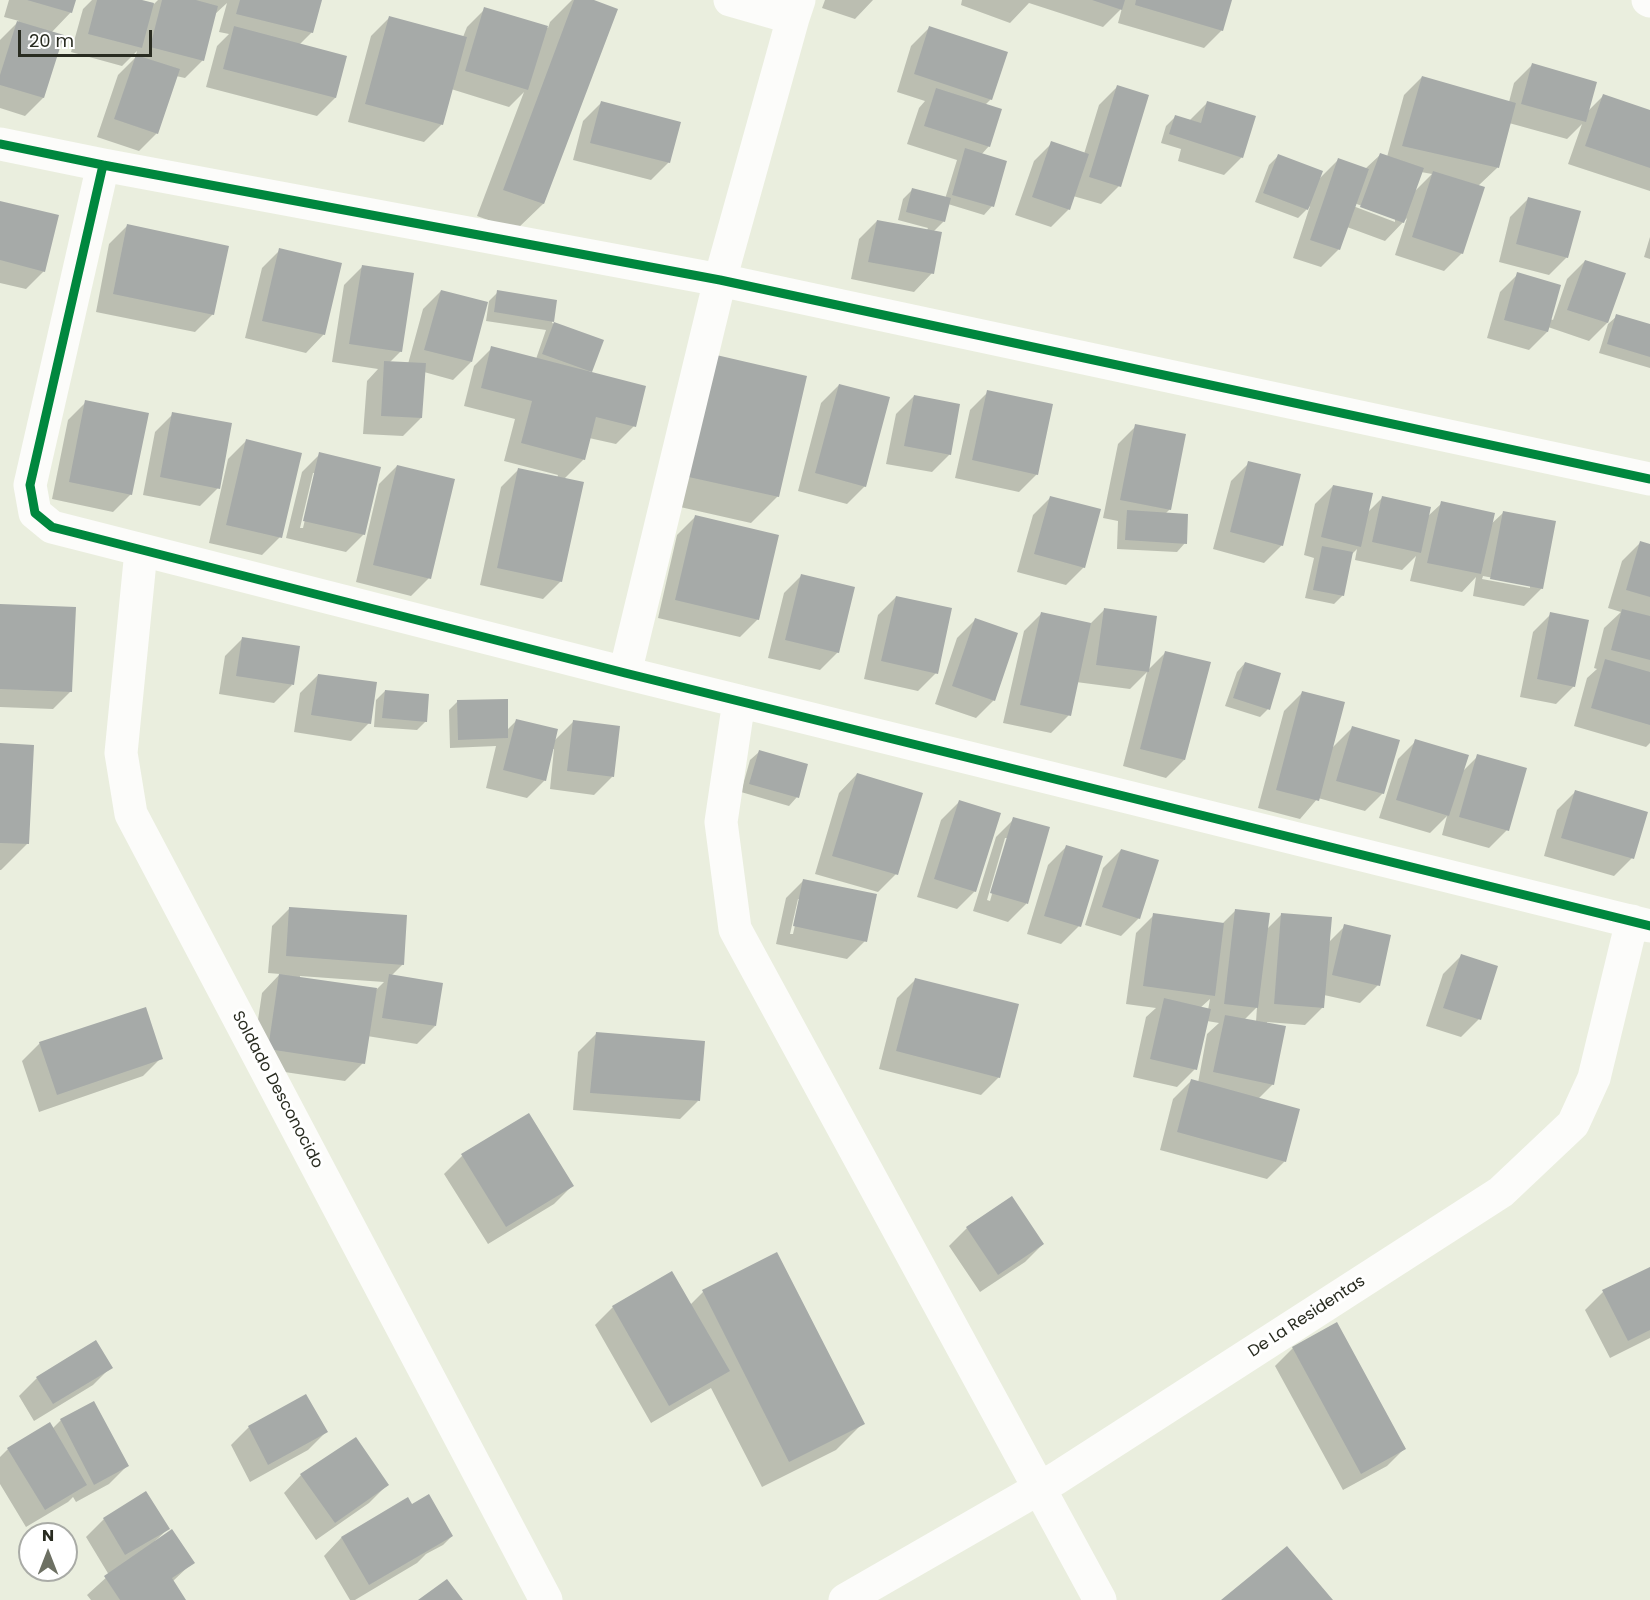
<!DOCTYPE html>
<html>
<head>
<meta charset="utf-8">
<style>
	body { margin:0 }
	#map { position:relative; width:1650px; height:1600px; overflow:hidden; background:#eaeede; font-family:Poppins,sans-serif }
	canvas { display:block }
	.north { position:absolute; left:18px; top:1522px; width:60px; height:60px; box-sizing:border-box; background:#fff; border:2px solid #a9aba6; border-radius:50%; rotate:0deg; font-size:16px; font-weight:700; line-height:24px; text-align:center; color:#292c21 }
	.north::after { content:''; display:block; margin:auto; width:21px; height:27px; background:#6d7063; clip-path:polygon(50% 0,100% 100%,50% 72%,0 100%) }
	.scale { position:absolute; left:18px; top:30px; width:134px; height:27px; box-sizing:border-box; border:3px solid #292c21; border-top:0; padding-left:8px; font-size:18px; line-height:21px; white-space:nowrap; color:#292c21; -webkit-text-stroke:4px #fff; paint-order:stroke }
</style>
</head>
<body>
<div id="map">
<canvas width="1650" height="1600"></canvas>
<div class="north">N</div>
<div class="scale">20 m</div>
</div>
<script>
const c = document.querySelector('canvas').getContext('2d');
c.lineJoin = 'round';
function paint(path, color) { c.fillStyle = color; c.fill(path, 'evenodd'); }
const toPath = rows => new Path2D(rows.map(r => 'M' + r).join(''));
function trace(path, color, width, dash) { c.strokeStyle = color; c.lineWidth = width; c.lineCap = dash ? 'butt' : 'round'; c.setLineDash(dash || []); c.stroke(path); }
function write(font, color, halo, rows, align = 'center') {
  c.font = font + ' Poppins,sans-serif'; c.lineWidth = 6; c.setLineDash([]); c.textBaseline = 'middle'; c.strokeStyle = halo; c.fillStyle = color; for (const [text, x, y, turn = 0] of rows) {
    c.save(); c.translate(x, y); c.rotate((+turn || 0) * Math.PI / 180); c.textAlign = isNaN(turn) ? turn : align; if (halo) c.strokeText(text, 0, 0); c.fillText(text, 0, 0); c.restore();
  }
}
const shadow = toPath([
	[9,0,74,0,71,12,51,33,62,36,43,98,25,116,0,108,0,40,19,21,4,17],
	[92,0,136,0,154,4,158,0,320,0,312,32,299,45,345,57,335,98,317,116,206,87,217,46,229,34,219,32,227,3,214,15,203,60,185,78,176,76,157,133,139,151,97,137,118,75,135,58,137,51,122,66,71,52,83,9],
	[572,0,590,0,543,204,516,230,477,216,524,92,509,107,451,89,442,124,424,142,348,122,371,36,389,18,463,37,467,27,485,9,548,28,550,22],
	[825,0,873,0,855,19,822,8],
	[962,0,1231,0,1222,30,1204,48,1118,23,1122,8,1103,27,1029,3,1010,23,961,5],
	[929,28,991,99,985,105,989,146,981,155,992,206,984,215,948,204,944,221,933,232,932,273,914,292,851,279,859,239,877,221,927,230,928,228,898,220,903,199,912,190,945,199,957,160,907,144,919,108,925,101,897,92,911,46],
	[1532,65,1588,111,1603,96,1650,112,1650,191,1568,164,1582,124,1567,139,1509,123,1497,168,1478,186,1462,253,1444,271,1395,255,1407,218,1385,241,1347,227,1339,249,1321,267,1293,258,1310,206,1298,218,1255,202,1269,165,1278,156,1318,180,1338,160,1365,169,1380,155,1387,157,1404,95,1422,77,1509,102,1514,83],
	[1421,172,1432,174,1414,192],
	[1354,203,1395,218,1395,222,1353,206],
	[1117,87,1119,186,1101,204,1073,196,1069,209,1051,227,1015,215,1034,161,1052,143,1084,154,1099,105],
	[1208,102,1242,157,1224,175,1178,161,1181,149,1161,143,1166,126,1175,117,1190,120],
	[601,103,669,162,651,180,573,160,583,121],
	[1528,199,1567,257,1549,275,1499,262,1510,217],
	[0,202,44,271,26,289,0,283],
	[127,226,213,314,195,332,96,312,109,244],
	[1650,237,1650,259,1644,257],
	[280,250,324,334,306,353,245,338,262,268],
	[1585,261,1624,274,1607,323,1589,341,1548,327,1547,332,1529,350,1487,338,1500,292,1518,274,1550,319,1553,320,1567,279],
	[362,267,401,351,389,363,408,364,423,309,441,291,471,362,453,380,424,372,421,418,403,436,363,434,367,381,378,369,332,362,344,285],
	[498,292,555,301,552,323,602,341,589,373,634,426,616,444,589,438,584,459,564,479,561,581,543,599,480,585,501,487,519,469,557,478,558,475,504,461,515,419,464,406,474,366,492,348,536,359,546,330,486,321,489,301],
	[1617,316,1650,326,1650,368,1599,353,1608,324],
	[686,383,778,496,751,523,658,502],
	[839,385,865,486,847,504,798,491,821,403],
	[988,392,1037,474,1019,492,955,478,970,410],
	[914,396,950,454,932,472,886,464,896,414],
	[86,402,131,494,113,512,52,499,68,420],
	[173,414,218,488,200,506,143,495,155,432],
	[1136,426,1170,509,1165,514,1185,543,1177,552,1117,549,1118,521,1103,518,1118,444],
	[246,441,280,537,262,555,209,543,228,459],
	[320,454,364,534,346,552,286,538,302,472],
	[313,473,316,473,303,528,300,528],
	[1249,463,1282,545,1264,563,1213,549,1231,481],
	[397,466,429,578,411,596,356,582,379,484],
	[1333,486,1367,513,1382,498,1427,517,1442,503,1490,525,1503,513,1542,588,1524,606,1473,596,1476,577,1462,592,1410,581,1416,556,1402,570,1355,560,1357,549,1351,555,1343,595,1334,604,1305,598,1314,558,1304,555,1315,504],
	[1483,576,1530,585,1530,588,1482,579],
	[1051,497,1084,567,1066,585,1017,572,1033,515],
	[695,517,758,619,740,637,658,618,677,535],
	[1640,543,1650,546,1650,743,1646,747,1574,726,1587,678,1597,669,1594,668,1604,628,1621,612,1608,608,1622,561],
	[802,575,838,652,820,670,768,658,784,593],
	[896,597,936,673,918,691,864,679,878,615],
	[0,606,71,691,53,709,0,707],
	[1104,610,1148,670,1165,653,1184,760,1166,778,1123,766,1147,672,1130,689,1076,682,1069,715,1051,733,1003,723,1024,631,1042,613,1090,624],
	[1551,614,1574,686,1556,704,1520,697,1533,632],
	[975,620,994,700,976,718,935,704,957,638],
	[243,638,292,685,274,703,219,694,225,656],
	[1245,663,1268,709,1260,717,1225,706,1237,672],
	[318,675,369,723,351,741,294,732,300,693],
	[385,691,426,721,417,730,374,727,376,700],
	[1302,693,1331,749,1352,728,1383,793,1365,811,1318,798,1300,819,1258,808,1284,711],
	[458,701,507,730,516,721,554,741,574,721,612,777,594,795,550,789,554,749,552,749,545,780,527,798,486,788,496,746,450,748,449,710],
	[1416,741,1462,772,1478,756,1507,830,1489,848,1442,835,1447,816,1430,833,1379,818,1398,759],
	[0,745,28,843,1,870,0,870],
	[759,752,797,797,789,806,741,792,750,760],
	[857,774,896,874,878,892,815,874,839,793],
	[1575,792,1632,858,1614,876,1544,856,1557,810],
	[959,802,975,891,957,909,917,897,941,820],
	[1014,819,1049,828,1026,904,1008,922,973,911,996,837],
	[1005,838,1008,838,990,901,987,900],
	[1066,847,1079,926,1061,944,1027,934,1048,865],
	[1121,850,1139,918,1121,936,1085,925,1103,868],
	[804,880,865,941,847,959,776,944,786,898],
	[798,899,801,899,793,934,790,934],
	[290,908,403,964,391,976,435,1026,417,1044,367,1036,363,1063,345,1081,251,1067,262,993,280,974,268,973,272,926],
	[300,976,384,982,376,990,300,978],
	[1236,910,1266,930,1281,915,1328,943,1345,926,1378,985,1360,1003,1324,995,1323,1007,1305,1025,1267,1022,1273,1084,1258,1099,1285,1161,1267,1179,1160,1150,1173,1099,1191,1081,1198,1083,1207,1034,1219,1023,1207,1021,1195,1069,1177,1087,1133,1077,1146,1017,1156,1008,1126,1004,1136,933,1154,915,1222,924],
	[1210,999,1208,1010,1200,1008],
	[1257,1007,1256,1022,1244,1020],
	[1461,956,1479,1019,1461,1037,1426,1026,1443,974],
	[915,980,999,1077,981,1095,879,1069,897,998],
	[596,1034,698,1101,680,1119,573,1110,578,1052],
	[40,1043,161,1058,143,1076,39,1112,22,1061],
	[528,1115,572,1186,554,1204,488,1244,444,1174,462,1156],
	[967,1228,1043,1244,1025,1262,980,1292,949,1246],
	[777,1254,863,1423,836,1450,762,1487,711,1388,651,1423,595,1325,613,1307,672,1273,690,1305,703,1292],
	[1650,1268,1650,1338,1610,1358,1585,1310,1603,1292],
	[1336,1324,1405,1448,1387,1466,1343,1490,1275,1366,1293,1348],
	[111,1367,93,1385,34,1421,19,1396,37,1378],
	[61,1420,127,1466,109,1484,76,1502,73,1497,68,1502,26,1527,0,1484,0,1457,8,1449,50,1424,52,1429],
	[249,1427,326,1432,308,1450,250,1482,231,1445],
	[301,1475,387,1485,369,1503,316,1540,284,1493],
	[407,1499,412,1506,452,1536,443,1545,426,1554,417,1563,355,1600,350,1600,324,1556,341,1538],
	[104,1519,168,1529,155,1541,193,1562,172,1582,184,1600,91,1600,87,1595,109,1575,86,1537]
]);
const building = toPath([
	[27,0,76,0,72,13],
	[97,0,142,0,154,3,142,48,88,34],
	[162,0,196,0,218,6,204,61,150,47],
	[240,0,322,0,313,33,236,14],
	[574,0,594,0,618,9,544,204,503,190],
	[1092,0,1125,0,1122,10],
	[1136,0,1232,0,1223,31,1135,5],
	[484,7,548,26,528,90,465,71],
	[389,16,467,37,443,125,365,104],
	[17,21,64,35,44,98,0,85,0,75],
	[234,26,347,56,336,98,223,69],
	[929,26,1008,52,992,100,914,74],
	[136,55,180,69,158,134,114,119],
	[1532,63,1597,82,1586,122,1521,104],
	[1422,76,1516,103,1499,168,1402,146],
	[1117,85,1149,95,1121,187,1089,177],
	[936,88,1002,109,990,147,924,126],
	[1603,94,1650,110,1650,168,1585,146],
	[601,101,681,122,670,163,590,143],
	[1207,101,1256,116,1243,158,1169,134,1175,115,1201,123],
	[1051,141,1089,154,1070,210,1032,197],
	[965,148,1007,161,994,207,952,195],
	[1380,153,1424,168,1404,223,1360,207],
	[1278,154,1323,171,1308,210,1263,193],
	[1338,158,1369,169,1340,250,1310,240],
	[1433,171,1485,187,1463,254,1412,237],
	[912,188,951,198,945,222,906,212],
	[1528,197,1581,211,1568,258,1516,244],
	[0,201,59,215,45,272,0,260],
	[877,220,942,232,934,274,868,262],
	[127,224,229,246,214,315,113,294],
	[279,248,342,263,325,335,262,321],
	[1585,260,1626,273,1608,323,1567,310],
	[362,265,414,273,402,352,349,344],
	[1517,272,1561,285,1548,332,1504,320],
	[441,290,488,302,472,362,424,350],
	[497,290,557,300,554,322,494,312],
	[1616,314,1650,324,1650,357,1607,344],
	[554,322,604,340,592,372,542,354],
	[491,346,646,386,636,427,596,417,585,460,521,443,532,401,481,388],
	[712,354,807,376,779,497,684,476],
	[384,361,426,363,422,418,381,416],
	[839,384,890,397,866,487,815,473],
	[987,390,1053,404,1038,475,972,460],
	[914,395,960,404,951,455,904,446],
	[85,400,149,413,132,495,69,482],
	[172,412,232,423,220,489,160,477],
	[1135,424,1186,434,1171,510,1120,500],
	[246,439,302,453,282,538,226,525],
	[319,452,381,467,365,535,303,521],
	[1248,461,1301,474,1283,546,1230,532],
	[397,465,455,479,431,579,373,565],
	[518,468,584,482,562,582,497,568],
	[1333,485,1373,493,1361,547,1321,537],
	[1050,496,1101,509,1085,568,1034,554],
	[1382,496,1431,507,1421,553,1372,542],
	[1441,501,1495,513,1481,574,1427,563],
	[1127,510,1188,514,1187,544,1125,540],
	[1503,511,1556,521,1543,589,1490,579],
	[695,515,779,535,759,620,675,600],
	[1640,541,1650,544,1650,597,1626,590],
	[1322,546,1353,552,1344,596,1313,590],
	[801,574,855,587,839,653,785,640],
	[896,596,952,608,938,674,881,661],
	[0,604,76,607,72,692,0,689],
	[1104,608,1157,616,1149,672,1096,665],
	[1622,609,1650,616,1650,660,1611,650],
	[1041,612,1091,623,1071,716,1020,705],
	[1550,612,1589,620,1575,687,1537,679],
	[975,618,1018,633,995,701,952,686],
	[242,637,300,646,294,685,236,676],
	[1165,651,1211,662,1185,760,1140,749],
	[1605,659,1650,672,1650,725,1591,708],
	[1245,662,1281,673,1270,710,1233,698],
	[318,674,377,682,371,724,311,715],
	[385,690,429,694,427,722,382,718],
	[1302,691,1345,702,1319,801,1276,790],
	[508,699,508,738,458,740,457,700],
	[516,719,558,729,546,781,503,770],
	[573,720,620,726,614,777,567,771],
	[1352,726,1400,740,1384,794,1336,781],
	[1415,739,1469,755,1449,816,1396,800],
	[0,743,34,745,29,844,0,843],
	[759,750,808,764,799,798,749,784],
	[1477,754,1527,768,1509,831,1459,817],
	[857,773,923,793,898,875,832,856],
	[1575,790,1648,812,1634,859,1561,838],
	[959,800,1001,813,976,892,934,879],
	[1013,817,1050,827,1028,904,990,893],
	[1066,845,1103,856,1081,927,1044,916],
	[1121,849,1159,860,1140,919,1102,907],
	[803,879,877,894,867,942,793,926],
	[289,907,407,915,404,965,286,956],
	[1235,909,1270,913,1258,1008,1224,1004],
	[1153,913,1224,923,1215,996,1143,986],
	[1281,913,1332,917,1324,1008,1274,1004],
	[1344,924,1391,935,1380,986,1332,975],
	[1461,954,1498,966,1481,1020,1443,1008],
	[279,974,377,988,365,1064,268,1049],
	[389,974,443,983,436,1026,382,1018],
	[915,978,1019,1004,1000,1078,896,1051],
	[1164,998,1211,1009,1197,1070,1150,1059],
	[146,1007,163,1059,57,1095,39,1042],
	[1225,1015,1286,1026,1274,1085,1213,1072],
	[596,1032,705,1041,700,1101,590,1093],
	[1191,1079,1300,1109,1286,1162,1177,1132],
	[529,1113,574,1186,506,1227,461,1154],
	[1012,1196,1044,1244,998,1275,966,1227],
	[777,1252,865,1424,789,1462,702,1290],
	[1650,1267,1650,1330,1628,1341,1602,1290],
	[672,1271,730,1371,669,1406,612,1306],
	[1337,1322,1406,1449,1361,1474,1292,1347],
	[96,1340,113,1368,53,1404,36,1377],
	[306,1394,328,1432,268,1465,248,1426],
	[94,1401,129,1466,94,1485,60,1419],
	[50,1422,87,1485,45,1510,7,1448],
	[356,1437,389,1485,335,1523,300,1474],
	[146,1491,170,1529,125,1555,103,1518],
	[429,1494,453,1536,369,1585,341,1537,408,1497,412,1504],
	[172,1529,195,1563,172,1578,186,1600,120,1600,104,1576],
	[1287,1546,1333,1600,1221,1600],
	[447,1579,463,1600,418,1600]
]);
const minor = toPath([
	[730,0,793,18],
	[1648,0,1650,1],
	[0,144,103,165,720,280,1650,479],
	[103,165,30,485,35,513,52,527,625,673,1650,926],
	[141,551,121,753,131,814,546,1600],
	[625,673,720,280,793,18,799,0],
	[739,701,721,822,735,929,1100,1600],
	[845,1600,1057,1478,1501,1192,1573,1124,1594,1078,1632,921]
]);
const cycleway = toPath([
	[0,144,103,165,720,280,1650,479],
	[103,165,30,485,35,513,52,527,625,673,1650,926]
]);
const streetNames = [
	["Soldado Desconocido",277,1090,62],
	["De La Residentas",1307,1317,-33]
];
paint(shadow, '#0003');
paint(building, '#a6aaa8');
trace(minor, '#fcfcfa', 33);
trace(cycleway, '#00873e', 9);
write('16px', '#292c21', '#fff', streetNames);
</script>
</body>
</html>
